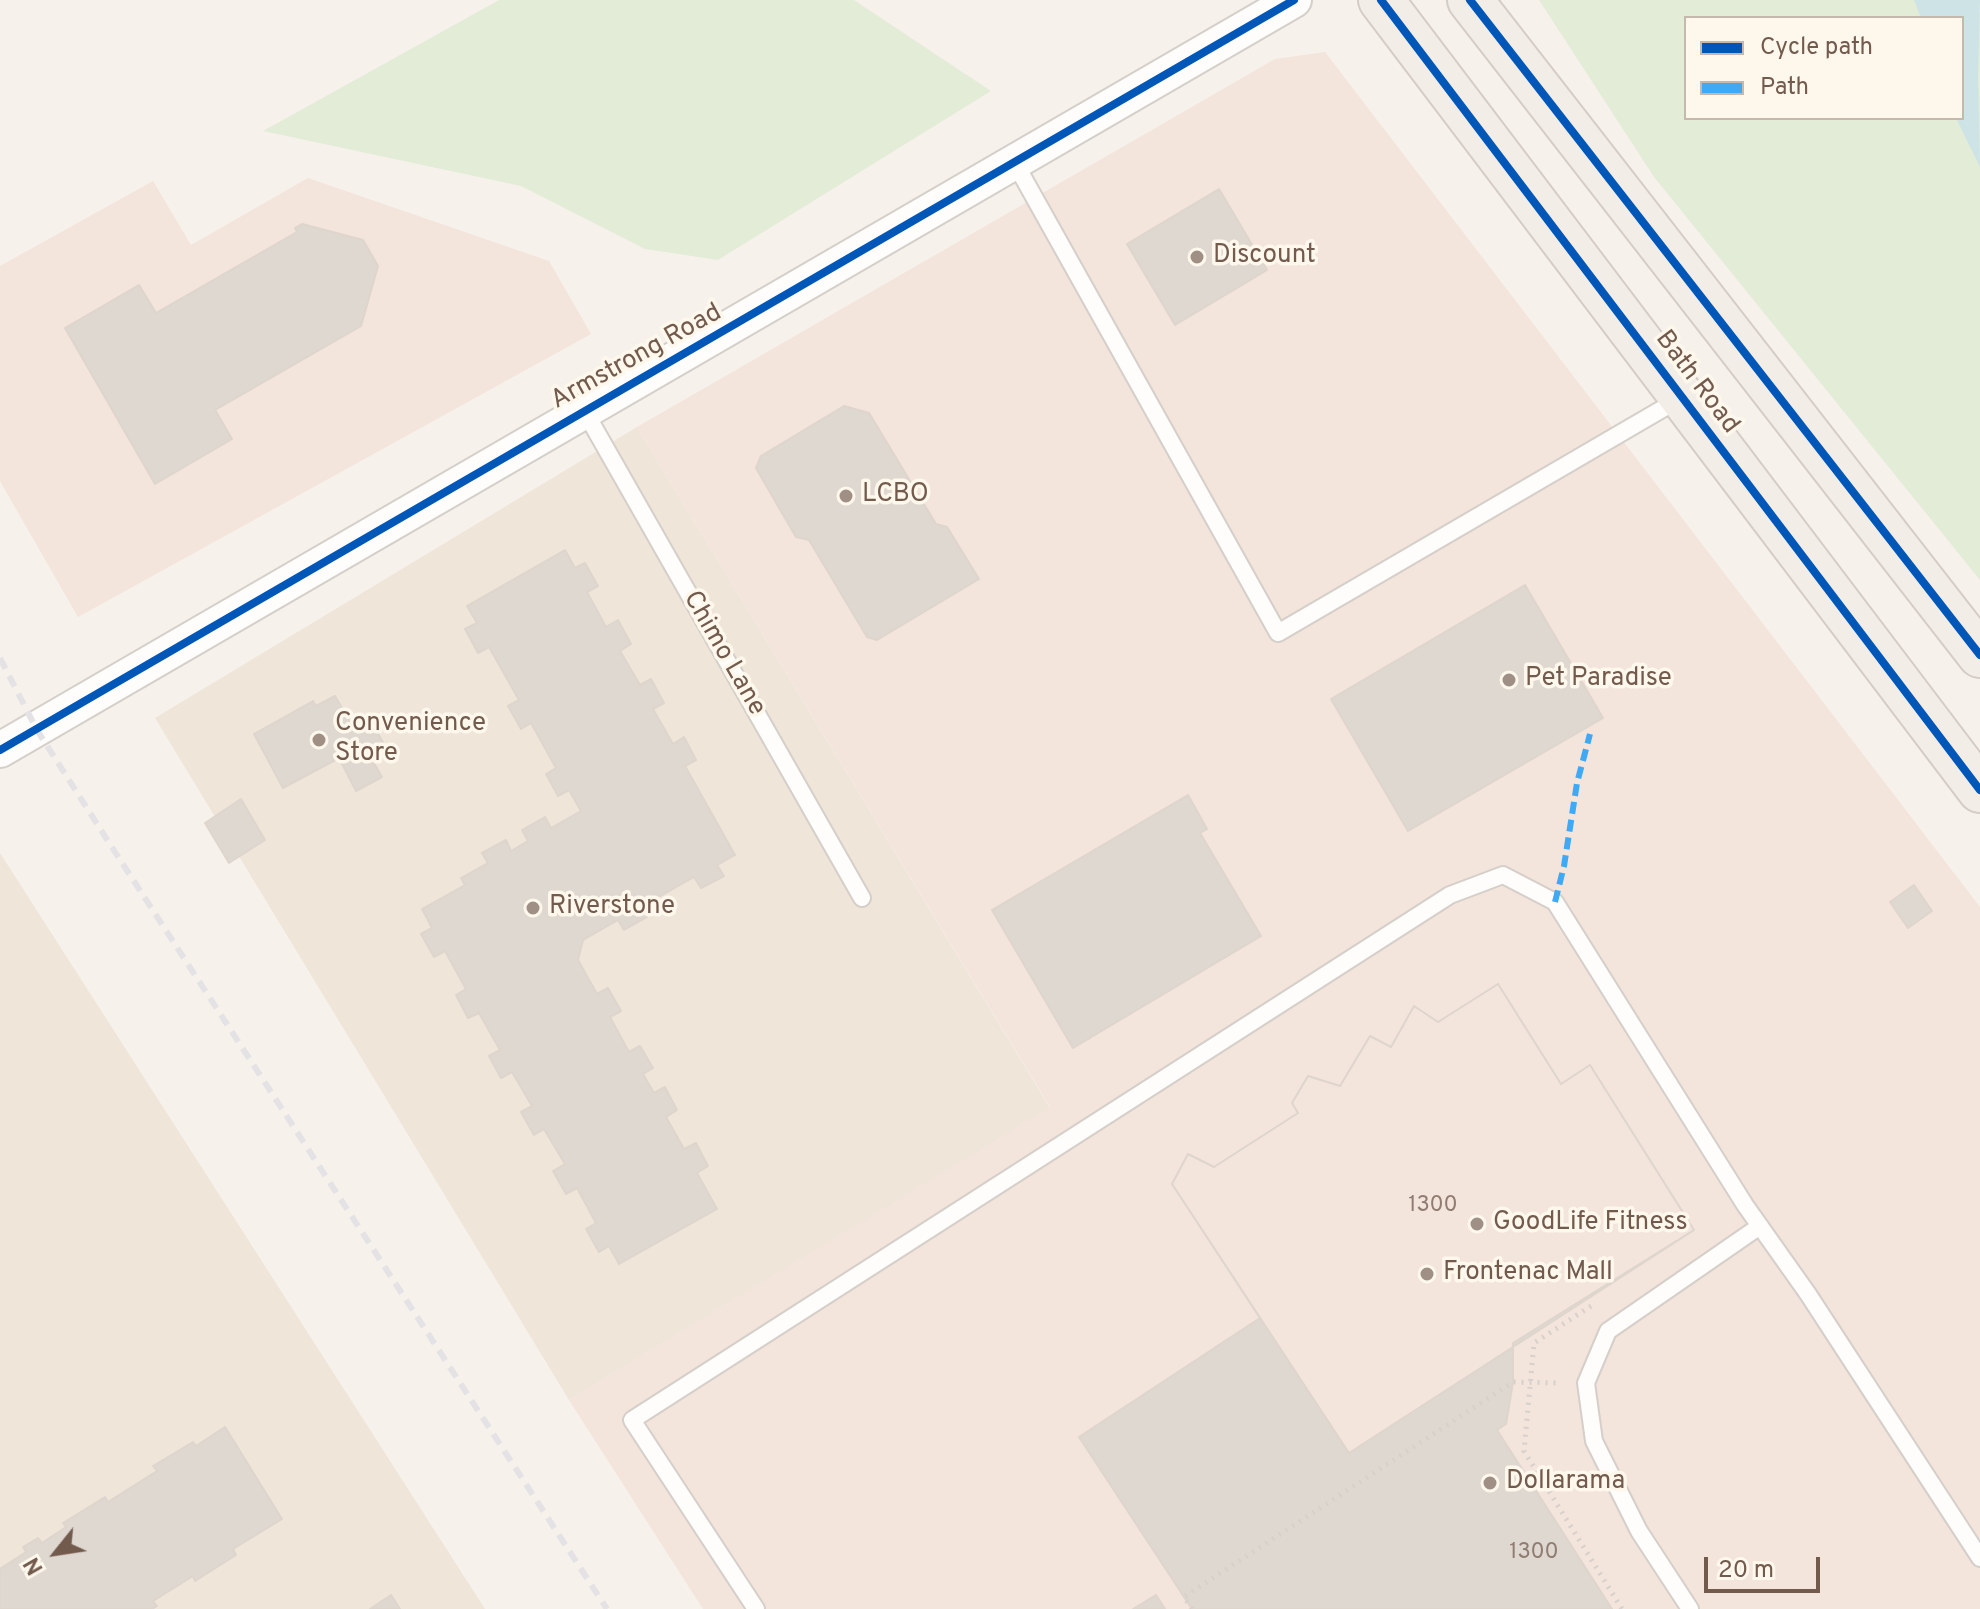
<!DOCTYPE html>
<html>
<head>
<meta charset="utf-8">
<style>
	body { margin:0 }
	#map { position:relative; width:1980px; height:1609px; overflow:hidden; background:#f6f2eb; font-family:Overpass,sans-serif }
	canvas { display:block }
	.legend { position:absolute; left:1684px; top:16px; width:280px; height:104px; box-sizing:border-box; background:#fef7ec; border:2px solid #c6b8ac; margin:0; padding:10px 14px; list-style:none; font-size:24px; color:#725a4d }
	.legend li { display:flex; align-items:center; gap:16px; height:40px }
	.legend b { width:40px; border:2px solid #c6b8ac }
	.north { position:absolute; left:16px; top:1513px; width:80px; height:80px; -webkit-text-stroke:6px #fef7ec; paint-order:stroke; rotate:240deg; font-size:22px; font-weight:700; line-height:32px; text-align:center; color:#725a4d }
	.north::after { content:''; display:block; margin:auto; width:28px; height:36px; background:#725a4d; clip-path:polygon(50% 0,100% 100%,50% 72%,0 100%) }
	.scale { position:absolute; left:1704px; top:1557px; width:116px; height:36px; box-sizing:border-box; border:4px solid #725a4d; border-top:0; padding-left:10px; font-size:24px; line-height:28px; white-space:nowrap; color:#725a4d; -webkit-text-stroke:6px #fef7ec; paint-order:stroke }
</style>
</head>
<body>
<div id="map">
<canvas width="1980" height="1609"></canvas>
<ul class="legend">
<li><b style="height:10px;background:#0057b8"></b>Cycle path</li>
<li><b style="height:10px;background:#3fa9f5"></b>Path</li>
</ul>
<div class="north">N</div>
<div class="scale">20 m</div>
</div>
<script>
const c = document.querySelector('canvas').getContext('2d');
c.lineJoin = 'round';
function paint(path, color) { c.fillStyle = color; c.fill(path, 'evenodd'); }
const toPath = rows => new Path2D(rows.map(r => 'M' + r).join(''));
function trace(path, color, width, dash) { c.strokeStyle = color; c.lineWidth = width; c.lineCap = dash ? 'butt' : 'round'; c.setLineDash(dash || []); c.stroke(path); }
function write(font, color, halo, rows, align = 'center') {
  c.font = font + ' Overpass,sans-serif'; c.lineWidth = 7; c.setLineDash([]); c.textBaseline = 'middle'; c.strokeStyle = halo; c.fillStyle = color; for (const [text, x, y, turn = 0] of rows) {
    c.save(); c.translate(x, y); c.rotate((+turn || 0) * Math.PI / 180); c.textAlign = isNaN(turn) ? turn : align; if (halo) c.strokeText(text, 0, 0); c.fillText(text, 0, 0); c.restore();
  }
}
const residential = toPath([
	[637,427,1050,1108,569,1400,155,718],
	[0,853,485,1609,0,1609]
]);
const commercial = toPath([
	[1325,52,1980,907,1980,1609,703,1609,569,1400,1050,1107,637,427,1275,59],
	[308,178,549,261,591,334,78,617,0,481,0,266,153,181,191,245]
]);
const green = toPath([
	[499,0,854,0,991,91,718,260,645,249,521,186,263,131],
	[1539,0,1944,0,1980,13,1980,580,1654,177],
	[1686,18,1962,18,1962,118,1686,118]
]);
const water = toPath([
	[1914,0,1980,0,1978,77,1980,167,1956,118,1962,118,1962,18,1921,18]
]);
const building = toPath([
	[1219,189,1267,270,1175,325,1127,244,1219,189],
	[302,224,363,240,378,266,361,326,215,410,232,439,155,484,65,328,139,285,156,313,297,232,295,228,302,224],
	[844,406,869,413,936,524,947,527,979,579,877,640,867,637,809,540,796,537,756,468,761,456,844,406],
	[565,550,575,568,585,563,598,586,587,592,606,627,618,620,631,644,620,651,640,685,651,679,664,703,653,709,673,744,684,737,696,760,685,766,735,855,717,865,724,876,701,888,694,877,641,907,647,917,624,930,618,920,583,940,578,960,597,994,608,988,621,1011,610,1017,629,1052,640,1046,653,1068,643,1074,654,1093,665,1087,677,1110,666,1117,684,1149,696,1143,708,1166,697,1173,717,1209,619,1264,609,1246,599,1252,586,1229,596,1223,577,1188,566,1194,553,1171,565,1164,544,1129,534,1135,521,1112,532,1106,512,1072,501,1078,489,1056,500,1050,479,1013,468,1018,456,995,466,989,445,951,434,957,421,934,432,928,422,909,465,885,461,878,488,863,482,853,506,840,511,851,528,841,522,830,545,817,551,828,581,811,569,790,558,796,546,774,556,768,531,723,521,729,508,706,519,700,489,647,478,653,465,629,477,623,467,606,565,550],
	[1525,585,1603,718,1408,831,1331,699,1525,585],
	[335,696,356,732,372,723,385,746,369,755,382,777,356,791,339,758,283,788,254,734,313,701,316,706,335,696],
	[1188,795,1207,829,1200,833,1261,936,1073,1048,992,910,1188,795],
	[241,799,265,840,229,863,205,823,241,799],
	[1914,885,1932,911,1908,928,1890,902,1914,885],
	[1498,984,1561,1084,1590,1065,1694,1230,1513,1343,1513,1382,1506,1424,1497,1430,1612,1609,1192,1609,1079,1437,1260,1318,1172,1184,1188,1154,1214,1167,1298,1113,1292,1103,1308,1076,1340,1086,1370,1036,1391,1047,1414,1006,1438,1022,1498,984],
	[1498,984,1561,1084,1590,1065,1694,1230,1349,1453,1172,1184,1188,1154,1214,1167,1298,1113,1292,1103,1308,1076,1340,1086,1370,1036,1391,1047,1414,1006,1438,1022,1498,984],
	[225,1427,282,1519,233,1549,236,1555,195,1581,193,1576,153,1601,157,1606,152,1609,0,1609,0,1569,26,1552,23,1547,38,1538,42,1543,66,1527,63,1523,105,1497,108,1502,157,1471,153,1466,193,1442,196,1446,225,1427],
	[391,1595,400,1609,370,1609,391,1595],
	[1156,1595,1165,1609,1133,1609,1156,1595]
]);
const path = toPath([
	[1591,1306,1534,1343,1524,1451,1622,1609],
	[1192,1609,1184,1597,1513,1382,1561,1383]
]);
const service = toPath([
	[1015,163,1278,633,1681,398],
	[584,410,862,898],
	[756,1609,632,1420,1450,895,1503,875,1555,902,1745,1205,1808,1294,1980,1558],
	[1690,1609,1639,1531,1594,1441,1586,1383,1608,1331,1760,1226]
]);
const minor = toPath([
	[0,750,1294,0]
]);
const primary = toPath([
	[1381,0,1980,790],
	[1470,0,1980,655]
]);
const rail = toPath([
	[0,658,37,730,115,852,607,1609]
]);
const quiet = toPath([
	[1555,902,1564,866,1577,783,1590,734]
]);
const cycleway = toPath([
	[1381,0,1980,790],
	[1470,0,1980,655],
	[0,750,1294,0]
]);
const markers = [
	[1197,257,8,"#a08f84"],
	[846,496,8,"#a08f84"],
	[1509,680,8,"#a08f84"],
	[319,740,8,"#a08f84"],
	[533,908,8,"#a08f84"],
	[1477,1224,8,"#a08f84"],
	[1427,1274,8,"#a08f84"],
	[1490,1483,8,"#a08f84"]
];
const numberNames = [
	["1300",1433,1207],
	["1300",1534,1554]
];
const poiNames = [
	["Discount",1213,257],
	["LCBO",862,496],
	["Pet Paradise",1525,680],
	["Convenience",335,725],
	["Store",335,755],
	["Riverstone",549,908],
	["GoodLife Fitness",1493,1224],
	["Frontenac Mall",1443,1274],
	["Dollarama",1506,1483]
];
const streetNames = [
	["Armstrong Road",637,358,-29],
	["Bath Road",1696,383,53],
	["Chimo Lane",723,654,60]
];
paint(residential, '#efe5d9');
paint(commercial, '#f3e4dc');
paint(green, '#e3ecd7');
paint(water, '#cde3e5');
paint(building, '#dfd8d1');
trace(building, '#ded5cd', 2);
trace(service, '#d5cfc9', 20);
trace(minor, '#d5cfc9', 38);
trace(primary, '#d5ccc7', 48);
trace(path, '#d7d0cb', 5, [2, 6]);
trace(service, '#fefdfc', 16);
trace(minor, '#fefdfc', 34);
trace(primary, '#f2ede6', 44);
trace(rail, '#e4e2e4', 6, [12, 8]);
trace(quiet, '#3fa9f5', 6, [12, 6]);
trace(cycleway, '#0057b8', 8);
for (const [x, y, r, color] of markers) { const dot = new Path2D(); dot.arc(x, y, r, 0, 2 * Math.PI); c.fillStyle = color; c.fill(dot); trace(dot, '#fef7ec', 3); }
write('22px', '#907c71', null, numberNames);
write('26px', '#725a4d', '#fef7ec', poiNames, 'left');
write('26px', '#725a4d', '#fef7ec', streetNames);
</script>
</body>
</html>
